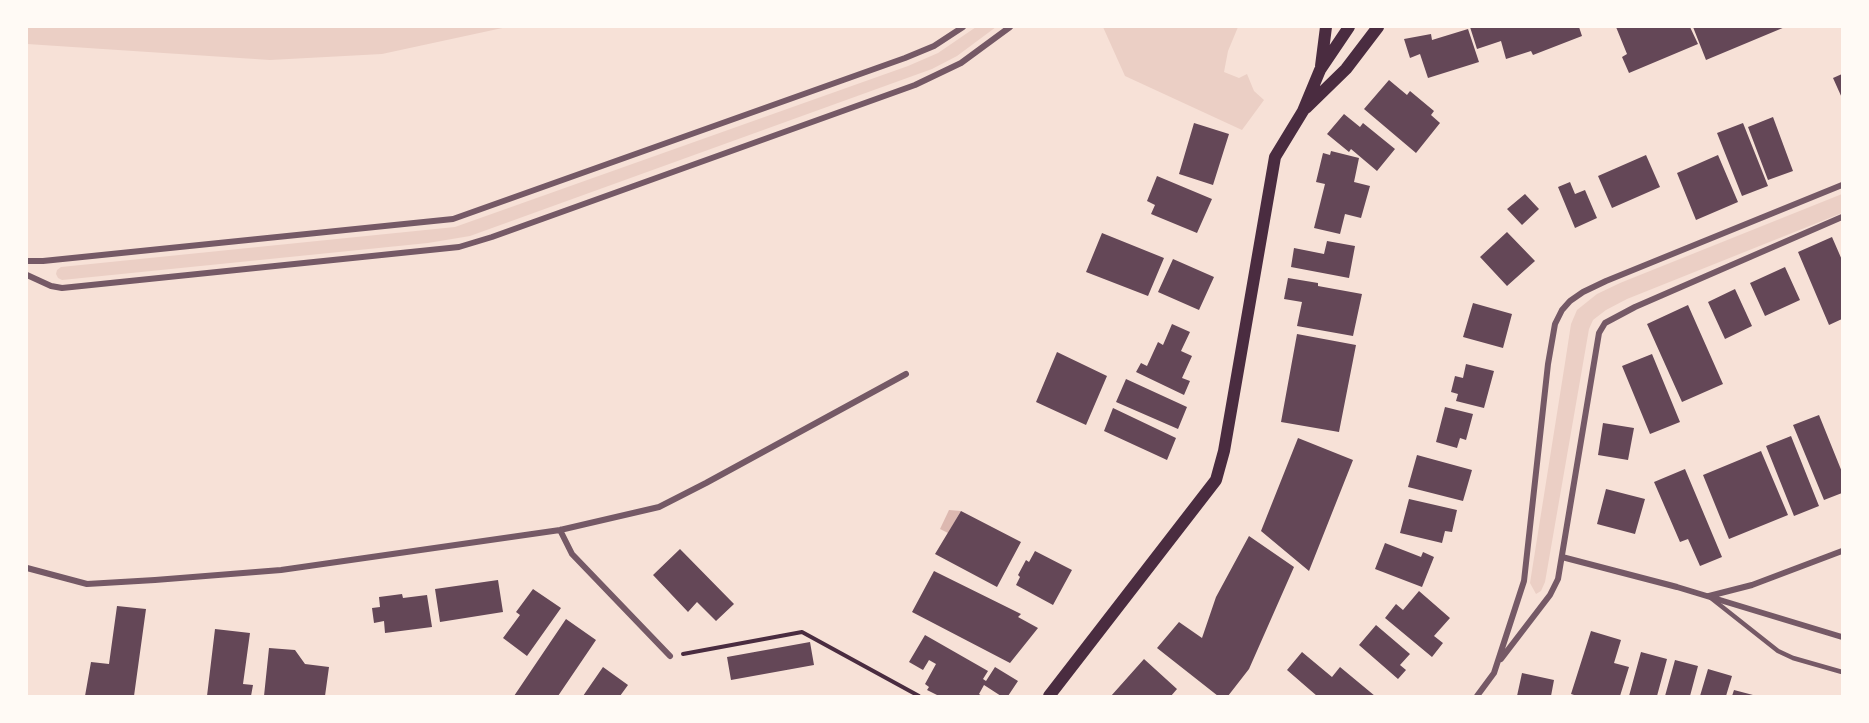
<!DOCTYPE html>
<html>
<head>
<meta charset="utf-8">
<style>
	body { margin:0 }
	#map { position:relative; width:1869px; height:723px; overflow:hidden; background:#f7e1d7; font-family:Mulish,sans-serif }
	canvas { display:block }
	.frame { position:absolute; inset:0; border:28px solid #fffaf5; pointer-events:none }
</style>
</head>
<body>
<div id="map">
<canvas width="1869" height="723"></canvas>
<div class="frame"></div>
</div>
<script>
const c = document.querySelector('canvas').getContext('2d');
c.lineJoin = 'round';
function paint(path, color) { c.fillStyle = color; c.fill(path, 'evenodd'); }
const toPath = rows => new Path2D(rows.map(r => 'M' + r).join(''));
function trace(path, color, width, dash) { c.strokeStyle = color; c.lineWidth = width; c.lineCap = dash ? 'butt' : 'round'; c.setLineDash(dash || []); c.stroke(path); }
const green = toPath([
	[27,27,507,27,382,54,270,60,27,44],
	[976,27,996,27,957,56,932,69,470,236,428,243,62,280,58,278,56,274,57,270,61,267,455,227,908,66,938,53],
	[1103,27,1238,27,1228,51,1224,72,1239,78,1247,74,1254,91,1264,100,1242,130,1125,76],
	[1842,194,1842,213,1627,299,1606,310,1593,320,1589,329,1545,582,1541,591,1536,594,1530,583,1565,363,1571,324,1577,310,1597,294,1620,283]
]);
const water = toPath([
	[949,510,961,511,948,533,940,529]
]);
const building = toPath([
	[1470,27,1579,27,1582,36,1533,55,1531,51,1506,59,1501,41,1477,49],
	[1616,27,1690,27,1698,44,1629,73,1622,57,1627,54],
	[1693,27,1785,27,1706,60],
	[1468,29,1479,62,1428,78,1420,54,1410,58,1404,39,1431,34,1432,40],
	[1842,74,1842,98,1833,78],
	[1389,80,1407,95,1410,91,1434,111,1431,115,1440,123,1416,153,1364,109],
	[1344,114,1360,127,1363,123,1395,149,1377,171,1351,149,1349,152,1327,134],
	[1773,117,1793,171,1768,180,1748,127],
	[1194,123,1229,134,1213,185,1179,174],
	[1743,123,1768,186,1742,196,1717,133],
	[1331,151,1359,158,1354,182,1370,186,1361,218,1345,214,1340,234,1314,228,1325,184,1316,182,1323,153,1330,155],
	[1646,155,1660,187,1612,208,1598,176],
	[1718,155,1738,202,1696,220,1677,173],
	[1157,176,1212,199,1197,233,1151,214,1155,205,1147,201],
	[1570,182,1575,194,1585,190,1597,218,1575,228,1558,187],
	[1525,194,1539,209,1522,225,1507,209],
	[1507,232,1535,261,1507,286,1480,257],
	[1102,233,1164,258,1148,296,1086,272],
	[1832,237,1842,260,1842,319,1829,325,1798,252],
	[1327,241,1355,246,1349,278,1291,267,1294,248,1324,254],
	[1173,259,1214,277,1199,310,1158,292],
	[1785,267,1800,300,1765,316,1750,283],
	[1288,278,1318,283,1318,286,1362,294,1353,336,1297,326,1302,302,1284,299],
	[1735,289,1752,326,1725,339,1708,302],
	[1473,303,1512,314,1503,348,1463,337],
	[1688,305,1723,384,1682,402,1647,324],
	[1172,324,1190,332,1181,351,1192,356,1182,378,1190,381,1184,395,1136,372,1141,363,1147,366,1158,342,1163,345],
	[1297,334,1356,345,1339,432,1281,422],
	[1057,352,1107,376,1086,425,1036,402],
	[1652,354,1680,422,1650,434,1622,366],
	[1466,364,1494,371,1484,408,1456,401,1458,394,1451,392,1455,376,1463,378],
	[1126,379,1187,407,1178,429,1116,402],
	[1445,407,1473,414,1466,440,1460,438,1457,448,1436,442],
	[1113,408,1176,438,1167,460,1104,431],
	[1819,415,1842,472,1842,493,1824,500,1793,425],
	[1603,423,1634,428,1628,460,1598,455],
	[1791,436,1819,506,1794,516,1766,446],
	[1298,438,1353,460,1309,571,1261,531],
	[1761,451,1788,515,1729,539,1703,475],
	[1417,455,1472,470,1463,501,1408,487],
	[1685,469,1722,557,1700,566,1688,539,1680,542,1654,482],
	[1606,489,1645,499,1635,534,1597,524],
	[1409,499,1457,510,1452,532,1445,531,1442,543,1400,533],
	[961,511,1021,542,997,587,935,554],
	[1249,536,1294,567,1249,669,1228,696,1218,696,1157,648,1179,622,1202,638,1216,597],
	[1385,543,1421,557,1423,552,1434,557,1422,587,1375,569],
	[680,549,734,604,716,621,697,602,688,612,653,575],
	[1035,551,1072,570,1053,605,1016,585,1020,577,1018,575,1026,560,1029,562],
	[934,571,1021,614,1018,617,1038,628,1010,663,912,612],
	[498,580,503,612,440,622,435,589],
	[533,589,561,608,527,656,503,638,520,615,516,612],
	[1419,591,1450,618,1434,636,1443,643,1432,657,1385,618,1396,604,1403,610],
	[402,594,403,598,427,595,432,627,385,633,384,621,374,623,372,608,380,607,379,597],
	[117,606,146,609,134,696,85,696,91,662,109,664],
	[566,619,596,640,558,696,514,696],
	[1376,625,1410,654,1400,665,1406,670,1398,679,1359,645],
	[215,629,250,633,243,684,253,685,251,696,207,696],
	[1591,631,1621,640,1614,663,1629,667,1620,696,1577,696,1571,694],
	[925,635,988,671,983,679,986,681,995,667,1018,681,1008,696,1001,696,984,685,979,694,982,696,939,696,927,690,929,687,925,684,936,664,929,660,923,670,909,662],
	[810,642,814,665,731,680,727,657],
	[269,648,295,650,305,664,329,667,325,696,264,696],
	[1302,652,1332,677,1340,667,1375,696,1317,696,1287,670],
	[1641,652,1667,659,1657,696,1629,696],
	[1144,659,1177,689,1171,696,1111,696],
	[1675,660,1698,666,1690,696,1665,696],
	[603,667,628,685,620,696,583,696],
	[1708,669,1732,676,1726,696,1700,696],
	[1522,673,1554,680,1551,696,1517,696],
	[1734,690,1753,695,1753,696,1732,696]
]);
const path = toPath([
	[683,654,802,632,919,696]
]);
const service = toPath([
	[1711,598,1778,651,1793,658,1842,672]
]);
const minor = toPath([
	[27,261,43,261,453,219,905,58,934,46,963,27],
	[27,275,51,286,62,288,459,247,492,237,915,85,961,63,1010,27],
	[560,530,572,554,670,656],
	[1562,557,1677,587,1842,637],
	[27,568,87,584,155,580,281,570,560,530,659,507,706,483,906,374],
	[1709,596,1752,585,1842,551],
	[1501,659,1550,595,1558,579,1599,333,1605,323,1635,307,1842,217],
	[1477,696,1494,673,1524,581,1548,364,1555,324,1562,310,1570,301,1583,292,1606,281,1842,185]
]);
const secondary = toPath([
	[1321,66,1326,27],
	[1306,108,1346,69,1378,27],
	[1049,696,1216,480,1224,451,1275,157,1303,111,1320,70,1349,27]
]);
paint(green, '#ebcfc5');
paint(water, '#dcb8b0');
paint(building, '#644757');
trace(path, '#4a2c40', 4);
trace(service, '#755966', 4.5);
trace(minor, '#755966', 6);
trace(secondary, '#4a2c40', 12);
</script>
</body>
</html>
